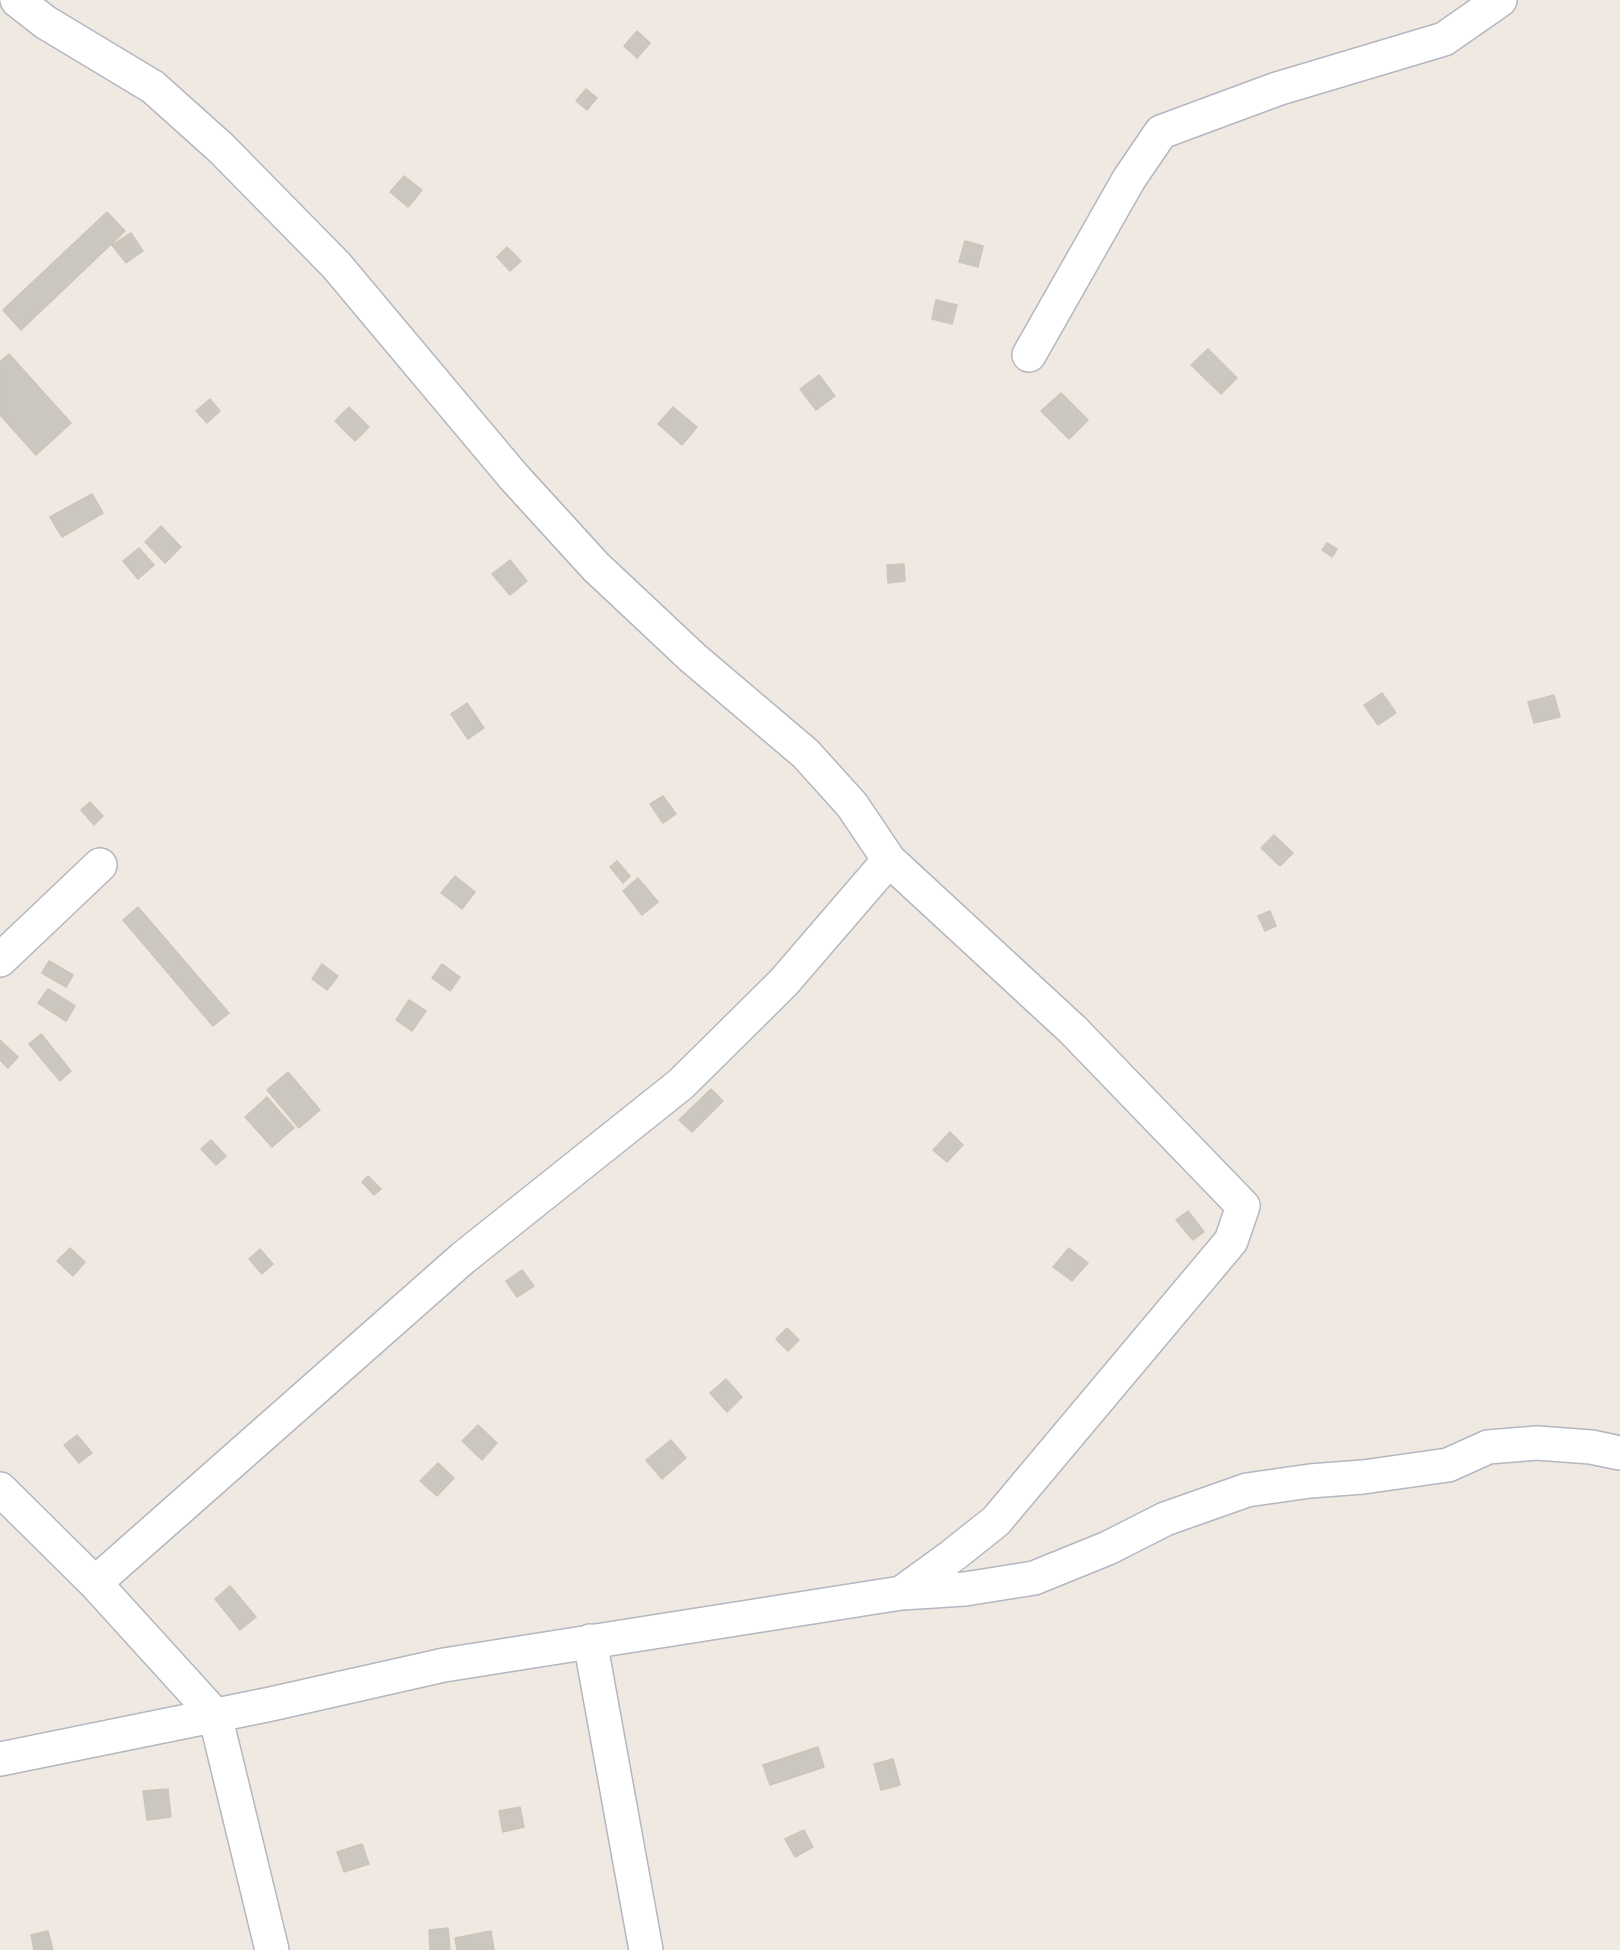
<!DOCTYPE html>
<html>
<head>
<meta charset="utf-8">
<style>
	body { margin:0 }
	canvas { display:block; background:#efe9e1 }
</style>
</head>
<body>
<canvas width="1620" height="1950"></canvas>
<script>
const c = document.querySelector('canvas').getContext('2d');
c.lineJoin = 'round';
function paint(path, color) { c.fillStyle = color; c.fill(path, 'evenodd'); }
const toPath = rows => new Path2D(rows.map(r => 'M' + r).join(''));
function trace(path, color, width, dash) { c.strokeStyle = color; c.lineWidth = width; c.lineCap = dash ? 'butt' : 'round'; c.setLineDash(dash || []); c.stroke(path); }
const building = toPath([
	[637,31,650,43,637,58,624,46,637,31],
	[586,89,597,98,587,110,576,101,586,89],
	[404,176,422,190,408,207,390,192,404,176],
	[107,212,125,231,21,330,3,310,107,212],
	[131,233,143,251,126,263,112,245,131,233],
	[965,241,983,246,978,267,959,262,965,241],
	[507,247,521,261,510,271,497,257,507,247],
	[936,300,957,305,952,324,932,319,936,300],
	[1208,349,1237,378,1221,394,1191,365,1208,349],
	[9,354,71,423,36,455,0,415,0,362,9,354],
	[819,375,835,396,816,410,800,389,819,375],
	[1061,393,1088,420,1069,439,1041,411,1061,393],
	[210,399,220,411,207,423,196,411,210,399],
	[349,407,369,427,355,441,335,421,349,407],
	[673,407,697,427,682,445,658,424,673,407],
	[92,494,103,513,62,537,50,517,92,494],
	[161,526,181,547,165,563,145,542,161,526],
	[1327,543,1337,549,1332,557,1322,550,1327,543],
	[139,548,154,565,138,579,123,561,139,548],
	[510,560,527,581,510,595,492,574,510,560],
	[904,564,905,581,888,583,887,565,904,564],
	[1382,693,1396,713,1378,725,1364,705,1382,693],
	[1554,695,1560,717,1534,723,1528,702,1554,695],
	[467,703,484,728,468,739,451,714,467,703],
	[663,796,676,814,663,823,650,804,663,796],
	[90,802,103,816,94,825,81,810,90,802],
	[1274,835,1293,853,1280,866,1261,848,1274,835],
	[617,861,630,876,623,883,610,867,617,861],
	[455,876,475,892,462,909,441,893,455,876],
	[638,878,658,902,642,915,623,891,638,878],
	[138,907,229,1013,213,1026,123,920,138,907],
	[1270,911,1276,926,1265,931,1258,916,1270,911],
	[49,961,73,975,66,987,42,973,49,961],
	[322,964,338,976,327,990,312,979,322,964],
	[442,964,460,977,450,991,432,978,442,964],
	[48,989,75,1006,66,1021,38,1003,48,989],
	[409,1000,426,1011,412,1031,396,1020,409,1000],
	[41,1034,71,1071,60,1081,29,1044,41,1034],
	[0,1040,18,1057,8,1068,0,1060,0,1040],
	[288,1072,320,1110,299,1128,267,1090,288,1072],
	[711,1089,723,1101,692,1132,679,1120,711,1089],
	[267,1097,294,1128,272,1147,245,1117,267,1097],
	[950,1132,963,1145,947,1162,933,1150,950,1132],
	[211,1140,226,1156,216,1165,201,1149,211,1140],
	[368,1176,381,1189,374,1195,362,1182,368,1176],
	[1188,1211,1204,1232,1193,1240,1176,1220,1188,1211],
	[70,1248,85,1262,73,1276,57,1261,70,1248],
	[1069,1248,1088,1263,1072,1281,1053,1267,1069,1248],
	[260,1249,273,1264,262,1274,249,1259,260,1249],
	[522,1270,534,1286,517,1297,506,1281,522,1270],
	[787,1328,799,1340,788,1351,776,1339,787,1328],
	[726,1379,742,1397,727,1412,710,1393,726,1379],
	[478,1425,497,1443,482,1460,462,1441,478,1425],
	[77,1435,92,1453,79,1463,64,1445,77,1435],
	[671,1440,686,1458,662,1479,646,1460,671,1440],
	[438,1463,454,1478,437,1496,420,1481,438,1463],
	[230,1586,256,1617,240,1630,215,1599,230,1586],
	[818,1747,824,1767,770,1785,763,1765,818,1747],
	[893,1759,900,1785,881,1790,874,1764,893,1759],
	[168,1789,171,1817,147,1820,143,1791,168,1789],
	[520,1807,524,1827,503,1832,499,1811,520,1807],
	[804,1830,813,1847,795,1857,785,1839,804,1830],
	[362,1844,369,1864,344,1872,337,1852,362,1844],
	[448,1928,450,1950,430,1950,429,1930,448,1928],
	[48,1931,53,1950,34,1950,31,1935,48,1931],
	[491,1931,494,1950,457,1950,455,1938,491,1931]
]);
const minor = toPath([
	[1029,355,1129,179,1161,132,1277,89,1444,39,1500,0],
	[0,960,100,865],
	[0,1489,95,1583,215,1715,272,1950],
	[95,1583,463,1258,681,1084,784,982,889,860],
	[901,1593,965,1589,1034,1578,1108,1548,1165,1519,1247,1490,1310,1481,1363,1477,1448,1465,1488,1447,1537,1443,1591,1447,1620,1453],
	[590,1641,646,1950],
	[0,1759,271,1704,444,1665,901,1593,952,1556,996,1521,1231,1241,1243,1206,1073,1030,889,860,852,805,806,754,693,658,596,567,513,476,336,265,221,148,153,87,45,22,17,0]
]);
paint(building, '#cbc7bf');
trace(building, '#cbc5ba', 1.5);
trace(minor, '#b4b7c1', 36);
trace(minor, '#fff', 33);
</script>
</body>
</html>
